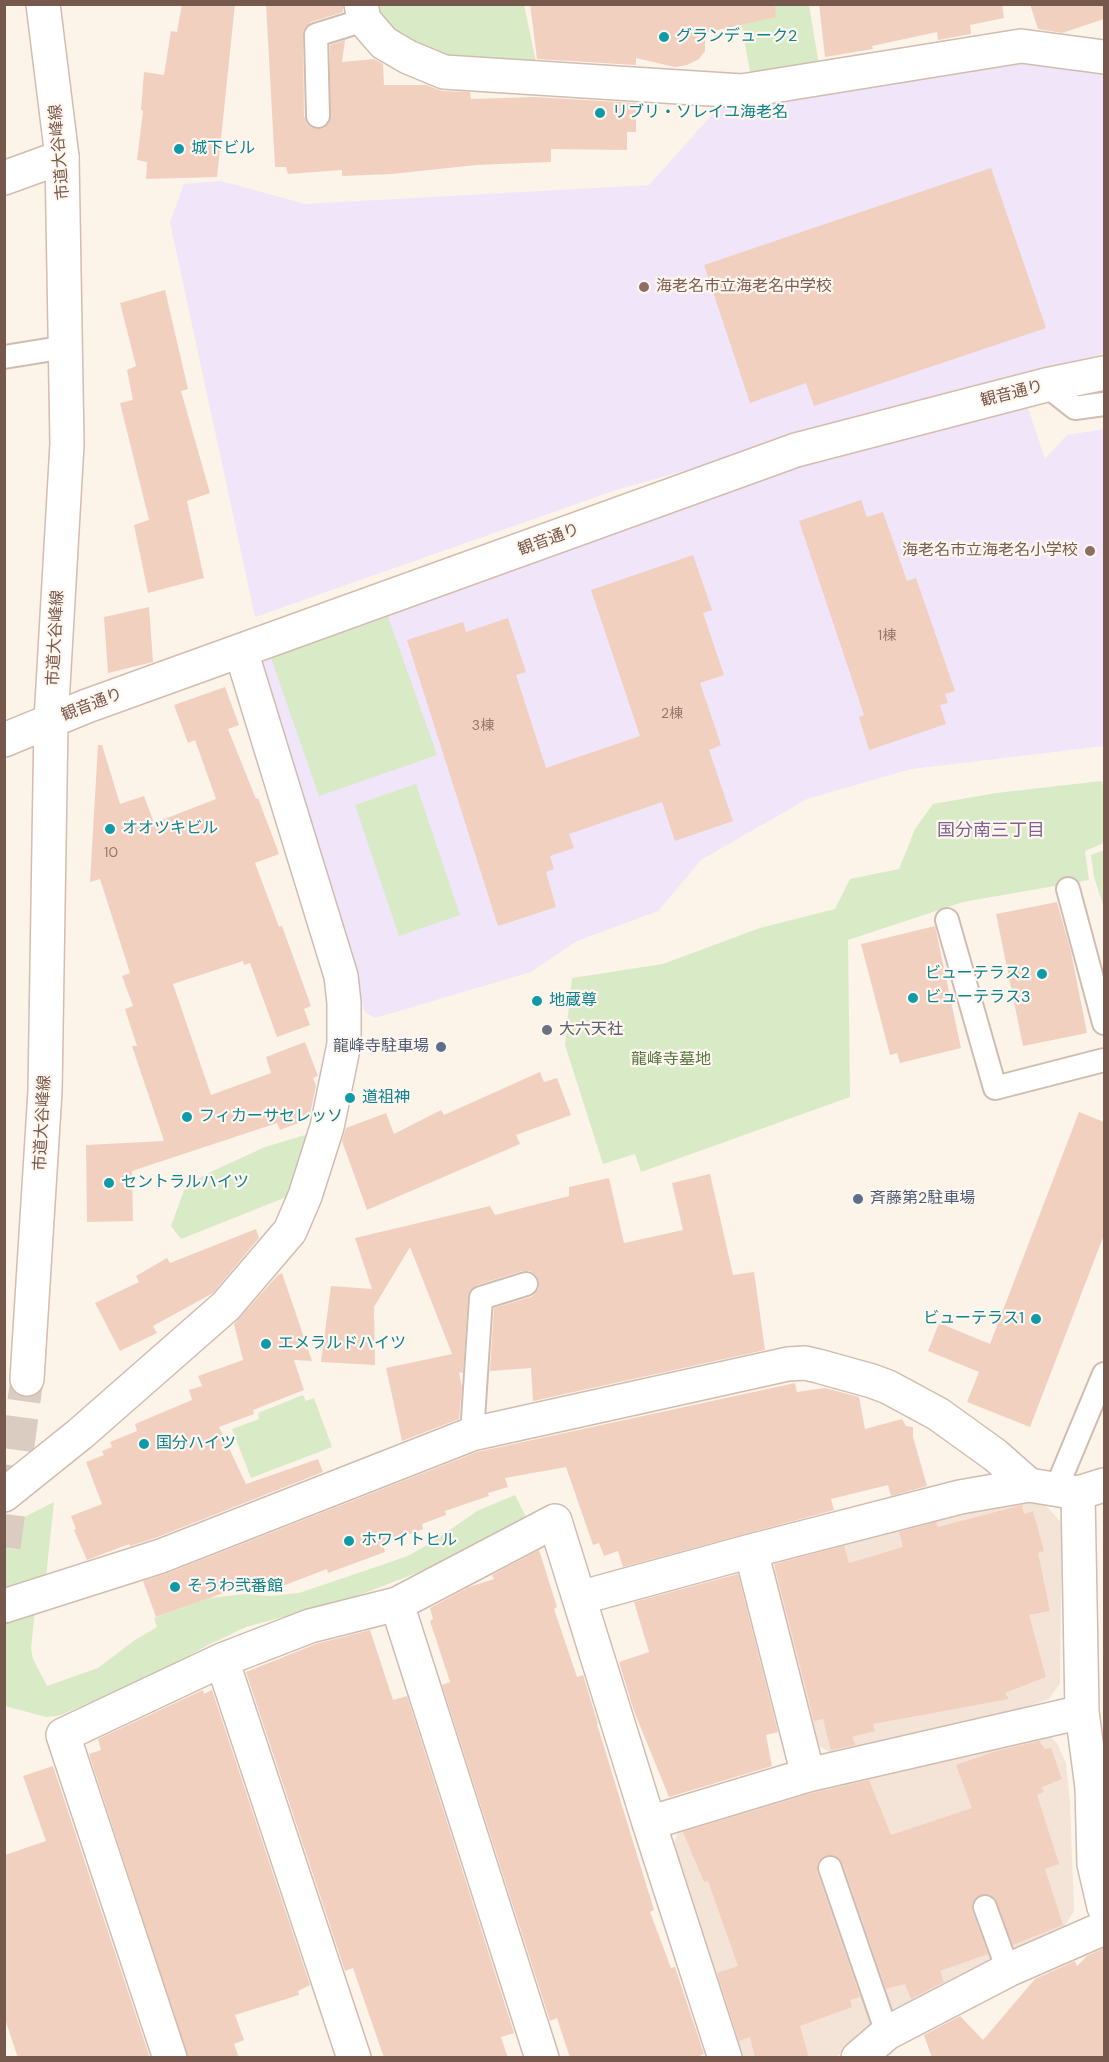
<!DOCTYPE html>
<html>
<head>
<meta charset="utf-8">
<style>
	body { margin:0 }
	#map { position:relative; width:1109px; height:2062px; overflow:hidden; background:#fcf3e9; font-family:"DM Sans",sans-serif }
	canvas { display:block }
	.frame { position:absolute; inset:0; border:6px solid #77584c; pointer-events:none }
</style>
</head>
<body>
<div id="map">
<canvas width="1109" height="2062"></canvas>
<div class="frame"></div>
</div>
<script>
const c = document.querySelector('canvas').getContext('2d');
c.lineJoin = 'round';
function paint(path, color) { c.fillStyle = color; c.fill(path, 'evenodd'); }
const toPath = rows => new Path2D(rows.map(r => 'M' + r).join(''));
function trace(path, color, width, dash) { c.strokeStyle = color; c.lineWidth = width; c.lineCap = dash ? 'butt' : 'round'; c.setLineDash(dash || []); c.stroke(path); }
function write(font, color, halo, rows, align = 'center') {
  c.font = font + ' "DM Sans","Noto Sans JP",sans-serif'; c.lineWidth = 4.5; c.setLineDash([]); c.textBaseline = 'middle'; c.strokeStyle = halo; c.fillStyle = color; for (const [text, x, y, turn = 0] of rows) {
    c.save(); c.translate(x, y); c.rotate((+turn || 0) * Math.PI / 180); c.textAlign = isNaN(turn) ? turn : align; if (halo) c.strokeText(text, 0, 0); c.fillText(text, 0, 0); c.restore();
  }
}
const residential = toPath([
	[1038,1498,1062,1523,1060,1683,1049,1699,984,1721,834,1755,814,1743,773,1572,787,1554],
	[1045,1732,1057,1743,1066,1763,1070,1802,1074,1911,1058,1937,893,2014,836,2057,739,2057,671,1850,679,1830,800,1784]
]);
const education = toPath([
	[1013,55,1104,68,1104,353,616,490,255,617,170,222,184,184,221,181,305,204,649,185,726,99],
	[1028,408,1045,459,1067,435,1104,429,1104,746,911,769,807,799,701,860,658,911,577,941,531,972,375,1018,365,1012,253,653,794,464]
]);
const green = toPath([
	[374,5,524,5,537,66,451,61,395,39],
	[738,5,809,5,819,65,750,72],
	[388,617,437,755,319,796,271,658],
	[1102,781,1104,793,1104,843,1085,851,1089,880,963,902,848,940,850,1097,641,1172,635,1154,603,1164,565,1045,572,978,663,964,760,928,835,909,850,879,899,869,915,829,933,804,996,793],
	[416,784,460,915,399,936,355,805],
	[1104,850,1104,908,1094,877,1091,855],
	[315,1132,289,1196,181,1239,171,1226,186,1185,213,1171,265,1147],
	[303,1395,306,1401,314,1398,332,1447,251,1478,232,1429,259,1419,258,1413],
	[515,1495,526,1517,477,1545,435,1566,349,1599,246,1627,208,1645,147,1679,58,1716,46,1717,5,1706,4,1617,35,1609,31,1649,33,1659,47,1686,98,1668,135,1640,157,1627,154,1618,209,1598,246,1594,270,1596,299,1593,385,1564,410,1555,434,1541,477,1511],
	[54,1502,46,1577,5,1595,5,1527]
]);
const building = toPath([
	[182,4,235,4,217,177,146,179,147,162,137,160,143,111,141,110,144,72,164,75,171,31,177,32],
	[266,4,343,4,343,12,311,22,306,27,303,35,304,116,307,123,312,128,318,129,324,128,330,122,330,45,345,40,342,62,374,59,383,64,384,85,426,85,442,91,470,92,471,99,534,97,636,103,636,132,627,132,627,150,551,149,551,162,476,165,392,174,342,176,342,170,288,174,286,167,275,167],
	[530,4,775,4,776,17,705,33,705,51,699,59,687,65,675,67,636,58,636,65,537,59],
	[819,4,1002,4,1004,18,970,25,971,34,938,40,937,32,872,46,873,49,825,57],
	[1030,4,1104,4,1104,19,1062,33,1038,29],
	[991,168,1046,328,814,406,806,383,750,403,704,265],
	[165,290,188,389,181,391,210,493,187,501,204,578,148,593,134,525,149,520,120,403,133,400,127,370,136,366,120,303],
	[861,500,867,517,883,512,907,581,916,578,955,691,945,694,948,703,940,705,946,724,869,750,859,717,864,715,799,521],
	[693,555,712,610,703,613,724,675,700,683,721,745,709,750,733,821,675,841,662,802,569,834,574,848,550,856,554,869,546,872,556,907,498,926,407,640,463,622,466,632,508,618,526,672,516,675,546,768,640,736,591,590],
	[149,607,153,662,108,673,104,617],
	[225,687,239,725,228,729,256,799,258,798,279,854,255,863,279,927,282,926,311,1006,304,1009,310,1025,277,1037,250,963,244,965,243,961,173,984,211,1095,271,1073,266,1057,305,1042,318,1076,313,1078,316,1086,309,1119,280,1130,277,1123,132,1171,133,1221,87,1222,86,1145,164,1141,132,1046,137,1046,125,1009,133,1006,122,976,130,973,100,879,90,882,98,745,102,745,120,804,144,796,154,823,216,799,195,740,188,743,174,705],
	[1057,902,1071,952,1087,1033,1023,1046,996,914],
	[935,926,961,1048,900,1063,897,1053,890,1055,861,944],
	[540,1072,544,1082,557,1078,571,1115,516,1135,520,1144,367,1210,342,1141,346,1128,386,1113,394,1134,441,1110,444,1115],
	[1079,1112,1104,1122,1104,1235,1030,1427,967,1402,979,1372,928,1351,939,1323,990,1344],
	[710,1174,733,1275,754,1272,765,1350,533,1401,531,1368,490,1371,494,1308,531,1297,535,1294,539,1288,539,1281,536,1275,530,1271,522,1271,477,1285,470,1290,468,1297,463,1373,459,1372,462,1387,459,1419,402,1441,386,1368,452,1354,410,1247,374,1307,375,1365,321,1362,331,1286,372,1289,355,1238,490,1206,495,1215,569,1196,569,1187,609,1178,624,1243,683,1230,672,1183],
	[256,1229,259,1238,213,1293,153,1326,157,1333,120,1351,95,1303,139,1282,136,1276,167,1258,170,1263],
	[282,1273,312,1361,294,1360,304,1390,253,1410,254,1414,219,1427,246,1484,318,1459,323,1472,155,1538,130,1546,129,1544,87,1560,74,1530,76,1529,71,1516,102,1504,86,1462,104,1455,102,1451,112,1447,110,1442,137,1431,135,1424,192,1400,189,1390,202,1386,198,1376,243,1360,234,1324,278,1275],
	[795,1383,797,1392,825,1388,859,1397,865,1429,902,1419,906,1426,913,1427,913,1437,927,1486,891,1496,888,1485,831,1499,834,1510,623,1567,618,1551,604,1556,599,1543,593,1545,566,1467,505,1478,508,1487,488,1493,489,1496,445,1511,446,1515,422,1524,423,1529,383,1544,385,1552,328,1573,327,1569,264,1593,260,1580,156,1617,143,1581,168,1573,477,1452],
	[1022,1505,1024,1514,1033,1511,1044,1551,1038,1553,1050,1611,1029,1615,1046,1677,1005,1693,1009,1699,873,1724,875,1731,852,1737,856,1745,831,1750,823,1719,814,1721,774,1564,844,1546,849,1563,903,1547,899,1532,936,1522,938,1527],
	[539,1550,557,1607,554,1609,577,1677,583,1675,598,1724,597,1724,654,1910,650,1912,671,1968,675,1967,704,2054,694,2058,570,2058,557,2018,550,2021,442,1685,450,1682,430,1621,433,1619,430,1608,469,1587,494,1579,492,1575],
	[738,1574,778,1732,766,1735,772,1766,669,1797,634,1711,619,1662,649,1652,634,1602],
	[370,1630,393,1700,407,1696,514,2033,501,2037,508,2058,384,2058,353,1968,345,1971,246,1672,316,1644],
	[203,1690,204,1694,212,1690,310,1985,298,1991,299,1995,235,2015,244,2040,234,2044,239,2058,188,2058,89,1754,101,1750,98,1739],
	[1039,1741,1045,1749,1051,1748,1062,1779,1042,1787,1044,1792,1037,1795,1059,1864,1045,1869,1063,1925,1013,1945,997,1902,994,1897,988,1894,980,1895,975,1898,972,1904,972,1911,988,1954,940,1971,944,1982,911,1999,905,1984,886,1989,843,1864,839,1858,833,1855,825,1856,819,1860,817,1865,817,1872,860,1997,850,2000,852,2007,800,2026,809,2058,755,2058,750,2037,739,2041,717,1973,738,1966,708,1881,704,1882,683,1832,813,1793,869,1780,891,1835,972,1808,956,1765,993,1752],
	[53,1766,150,2058,18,2058,4,2016,5,1855,46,1841,23,1776],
	[1104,1948,1104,2058,932,2058,924,2035,960,2016,983,2040,1035,1979,1075,1961,1077,1966,1087,1956]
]);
const secondaryTunnel = toPath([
	[4,1547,27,1379]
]);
const lane = toPath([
	[318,116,316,35,364,20],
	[4,357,66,347],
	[1046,385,1075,408,1104,404],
	[1068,889,1104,1023],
	[947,920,995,1088,1104,1060],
	[472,1434,481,1298,526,1284],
	[1056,1489,1104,1374],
	[830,1868,887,2033],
	[985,1907,1008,1970]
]);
const street = toPath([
	[361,4,364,20,384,43,408,57,444,72,742,91,1021,46,1104,57],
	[4,178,62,157],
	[1078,1493,1082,1712,1092,1787,1094,1864,1104,1907],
	[4,1495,80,1434,226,1306,290,1231,305,1196,327,1127,344,1044,344,1003,341,976,241,651],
	[751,1551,808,1775],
	[579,1598,751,1551,960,1497,1029,1485,1078,1493,1104,1485],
	[397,1604,542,2058],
	[4,1606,161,1556,472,1434,788,1364,805,1363,818,1366,872,1381,888,1387,938,1414,995,1455,1029,1485],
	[222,1660,354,2058],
	[170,2058,63,1735,222,1660,310,1626,397,1604,555,1521,649,1823],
	[725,2058,649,1823,808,1775,1082,1712],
	[858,2058,887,2033,1008,1970,1104,1928]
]);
const secondary = toPath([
	[4,740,87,706,796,450,1046,385,1104,373],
	[27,1379,45,1091,51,721,67,444,62,157,43,4]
]);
const markers = [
	[664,37,6,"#0f9aa8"],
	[600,113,6,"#0f9aa8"],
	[179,149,6,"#0f9aa8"],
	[644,287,6,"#8d6e63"],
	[1090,551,6,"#8d6e63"],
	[110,829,6,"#0f9aa8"],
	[1042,974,6,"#0f9aa8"],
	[913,998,6,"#0f9aa8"],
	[537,1001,6,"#0f9aa8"],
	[547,1030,6,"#6b7280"],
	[441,1047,6,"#5c6f8a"],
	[350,1098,6,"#0f9aa8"],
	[187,1117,6,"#0f9aa8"],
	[109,1183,6,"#0f9aa8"],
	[858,1199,6,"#5c6f8a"],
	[1036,1319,6,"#0f9aa8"],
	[266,1344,6,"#0f9aa8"],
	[144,1444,6,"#0f9aa8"],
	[349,1541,6,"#0f9aa8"],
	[175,1587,6,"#0f9aa8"]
];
const numberNames = [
	["1棟",887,636],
	["2棟",672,714],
	["3棟",483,726],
	["10",111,853]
];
const cultureNames = [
	["グランデューク2",676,37],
	["リブリ・ソレイユ海老名",612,113],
	["城下ビル",191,149],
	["オオツキビル",122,829],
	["ビューテラス2",1030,974,"right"],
	["ビューテラス3",925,998],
	["地蔵尊",549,1001],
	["道祖神",362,1098],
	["フィカーサセレッソ",199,1117],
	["セントラルハイツ",121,1183],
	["ビューテラス1",1024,1319,"right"],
	["エメラルドハイツ",278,1344],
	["国分ハイツ",156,1444],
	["ホワイトヒル",361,1541],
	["そうわ弐番館",187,1587]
];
const streetNames = [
	["市道大谷峰線",60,152,-95],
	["観音通り",1012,394,-14],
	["観音通り",549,540,-20],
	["市道大谷峰線",56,638,-87],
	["観音通り",92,705,-21],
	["市道大谷峰線",43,1123,-87]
];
const educationNames = [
	["海老名市立海老名中学校",656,287],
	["海老名市立海老名小学校",1078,551,"right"]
];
const worshipNames = [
	["大六天社",559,1030]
];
const serviceNames = [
	["龍峰寺駐車場",429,1047],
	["斉藤第2駐車場",870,1199,"left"]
];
const parkNames = [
	["龍峰寺墓地",671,1060]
];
const neighbourhoodNames = [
	["国分南三丁目",991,831]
];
paint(residential, '#f4e4d7');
paint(education, '#f0e5f9');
paint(green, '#d8ebc6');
paint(building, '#f2d0c0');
trace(secondaryTunnel, '#dbccc2', 33, [33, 16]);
trace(lane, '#d1bcb0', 26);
trace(street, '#d1bcb0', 36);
trace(secondary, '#d4bcae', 36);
trace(lane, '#fff', 22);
trace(street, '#fff', 33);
trace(secondary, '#fff', 33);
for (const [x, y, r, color] of markers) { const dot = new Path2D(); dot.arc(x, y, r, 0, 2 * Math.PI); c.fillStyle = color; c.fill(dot); trace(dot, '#fff7ef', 2); }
write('14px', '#967669', null, numberNames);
write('16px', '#0d838f', '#fff7ef', cultureNames, 'left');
write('16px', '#77584c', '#fff7ef', streetNames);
write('16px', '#785e54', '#fff7ef', educationNames, 'left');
write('16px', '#5b616d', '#fff7ef', worshipNames, 'left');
write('16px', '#4e5e75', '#fff7ef', serviceNames, 'right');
write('16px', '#557741', '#fff7ef', parkNames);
write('18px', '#7f6493', '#fff7ef', neighbourhoodNames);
</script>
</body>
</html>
